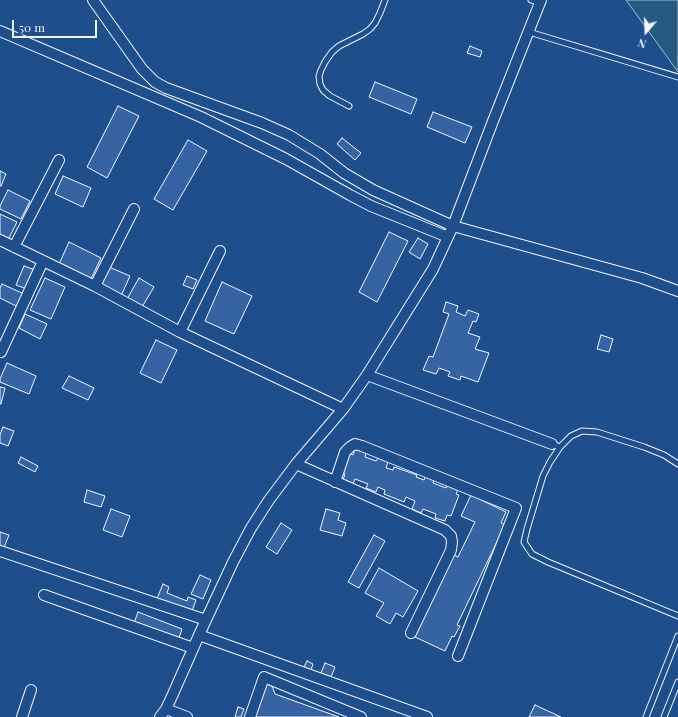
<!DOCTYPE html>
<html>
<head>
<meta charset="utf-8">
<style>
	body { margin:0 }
	#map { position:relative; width:678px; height:717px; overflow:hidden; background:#1f4e8c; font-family:"Playfair Display",serif }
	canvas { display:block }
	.north { position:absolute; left:626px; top:12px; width:40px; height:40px; -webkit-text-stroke:3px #1f4e8c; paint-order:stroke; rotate:199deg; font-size:11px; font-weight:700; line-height:16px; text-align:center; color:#f2f6ff }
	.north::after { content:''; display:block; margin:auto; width:14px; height:18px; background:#f2f6ff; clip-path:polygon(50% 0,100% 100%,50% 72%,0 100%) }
	.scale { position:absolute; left:12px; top:20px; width:85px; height:18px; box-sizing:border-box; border:2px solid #f2f6ff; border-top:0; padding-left:5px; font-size:12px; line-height:14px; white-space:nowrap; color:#f2f6ff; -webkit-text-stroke:3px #1f4e8c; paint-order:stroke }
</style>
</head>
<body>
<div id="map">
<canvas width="678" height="717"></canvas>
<div class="north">N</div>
<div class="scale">50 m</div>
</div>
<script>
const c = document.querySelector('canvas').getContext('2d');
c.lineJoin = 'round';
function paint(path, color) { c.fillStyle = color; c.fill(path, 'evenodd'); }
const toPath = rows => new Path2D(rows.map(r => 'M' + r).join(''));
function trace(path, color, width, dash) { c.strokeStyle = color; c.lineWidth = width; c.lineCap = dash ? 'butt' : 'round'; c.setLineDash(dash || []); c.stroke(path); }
const green = toPath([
	[626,0,678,0,678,72,626,0]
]);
const building = toPath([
	[470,46,482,51,480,57,467,53,470,46],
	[375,82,417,99,411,114,369,97,375,82],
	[118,106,139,116,107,178,87,167,118,106],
	[433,112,472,127,465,143,427,127,433,112],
	[342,138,361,153,355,160,337,144,342,138],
	[188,140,207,151,173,210,154,199,188,140],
	[0,171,6,174,1,186,0,186,0,171],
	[63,176,91,188,83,207,55,194,63,176],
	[8,190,30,201,21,219,0,209,0,206,8,190],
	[0,214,17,222,8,240,0,236,0,214],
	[389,232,408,241,377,302,359,292,389,232],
	[418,238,428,244,420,259,409,252,418,238],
	[69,242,101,258,91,279,59,264,69,242],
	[24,266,35,270,27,289,16,285,24,266],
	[109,267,130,276,121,296,100,287,109,267],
	[187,276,197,280,193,289,183,285,187,276],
	[45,278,65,287,51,319,30,310,45,278],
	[139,278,154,287,142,307,127,299,139,278],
	[222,282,252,296,234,334,205,321,222,282],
	[2,284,24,294,18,307,0,298,0,288,2,284],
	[446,302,458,306,456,312,465,316,468,310,479,314,476,322,473,321,468,333,480,337,475,349,489,353,478,382,461,376,460,380,448,376,450,372,439,368,436,374,423,370,429,356,433,357,449,314,443,312,446,302],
	[25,314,47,324,40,339,19,328,25,314],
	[601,335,613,339,609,352,597,349,601,335],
	[156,340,177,350,161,383,140,373,156,340],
	[7,363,36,376,29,394,0,382,0,379,7,363],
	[69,376,94,388,88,400,62,388,69,376],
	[0,387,5,388,1,404,0,404,0,387],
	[3,427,14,431,8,446,0,443,0,435,3,427],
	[355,449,366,453,365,457,376,461,378,458,388,462,386,468,393,470,394,467,417,475,416,477,424,480,426,475,435,478,433,483,446,488,448,483,459,487,456,494,459,495,451,516,447,515,445,521,435,518,436,514,423,509,421,513,412,509,415,501,406,497,404,502,384,494,385,490,378,487,376,492,366,488,368,484,355,479,353,484,343,480,345,474,342,473,349,453,353,455,355,449],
	[21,457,38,466,35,472,18,463,21,457],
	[87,490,105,496,101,507,84,502,87,490],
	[471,495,506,512,501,523,505,525,457,625,460,626,454,637,452,636,445,651,415,637,454,555,458,557,475,522,461,516,471,495],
	[111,509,130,516,122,537,103,530,111,509],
	[326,509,340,513,338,520,346,523,342,536,320,530,326,509],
	[281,523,292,530,277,554,266,547,281,523],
	[0,532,9,535,3,550,0,549,0,532],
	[374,535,385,541,359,588,348,582,374,535],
	[379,568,418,591,403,617,396,613,390,624,376,616,384,603,365,593,379,568],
	[200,575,211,580,203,599,191,594,200,575],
	[163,584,169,587,167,593,187,601,188,597,196,600,191,614,156,601,163,584],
	[138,612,182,629,178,641,134,623,138,612],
	[307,661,313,664,311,670,304,667,307,661],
	[325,663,335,667,331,677,321,673,325,663],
	[263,683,272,686,275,694,339,717,251,717,263,683],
	[535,705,561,717,529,717,535,705],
	[238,707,244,709,241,717,235,717,238,707]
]);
const service = toPath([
	[531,0,540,3],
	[529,32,678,77],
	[349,106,330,96,323,90,320,84,319,76,321,70,325,62,332,52,339,46,363,34,370,29,375,23,380,13,385,0],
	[552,444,560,447,550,462,543,476,527,529,524,542,532,554,548,562,678,616],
	[560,447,571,436,582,431,597,432,644,447,664,455,678,464],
	[646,717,678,636],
	[664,717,678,682]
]);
const minor = toPath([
	[93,0,142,69,155,82,166,88,262,123,289,135,320,154,344,173,373,190,453,226,642,278,678,291],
	[0,31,201,117,286,159,350,195,371,206,448,237],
	[0,240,95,286,180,332,343,409],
	[14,247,59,160],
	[95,286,134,209],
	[180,332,220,251],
	[1,352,43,261],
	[367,375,552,444],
	[296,464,445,530,451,536,452,542,451,550,411,633],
	[335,482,345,452,350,447,355,444,362,446,516,508,458,656],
	[0,551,206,620],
	[44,595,193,648],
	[199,635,427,717],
	[166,709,187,717],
	[22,717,31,690],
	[160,717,166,709,173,694,199,635,233,562,251,528,269,500,296,464,343,409,367,375,433,269,453,226,493,121,541,0],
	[250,717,264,677,361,717]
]);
paint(green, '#245a82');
trace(green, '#a8bbd7', 1);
paint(building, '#3563a3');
trace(building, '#f2f6ff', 1);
trace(service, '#f2f6ff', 7);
trace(minor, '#f2f6ff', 12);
trace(service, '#1f4e8c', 5);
trace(minor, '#1f4e8c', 10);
</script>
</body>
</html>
